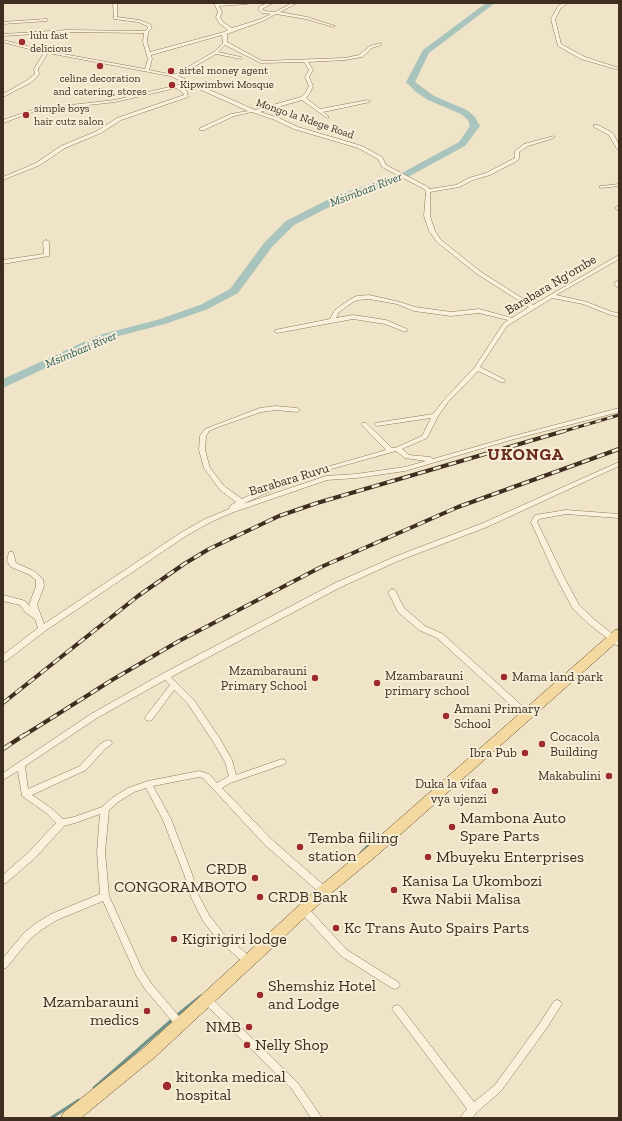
<!DOCTYPE html>
<html>
<head>
<meta charset="utf-8">
<style>
	body { margin:0 }
	#map { position:relative; width:622px; height:1121px; overflow:hidden; background:#f0e4c8; font-family:"Zilla Slab",serif }
	canvas { display:block }
	.frame { position:absolute; inset:0; border:4px solid #3d2e20; pointer-events:none }
</style>
</head>
<body>
<div id="map">
<canvas width="622" height="1121"></canvas>
<div class="frame"></div>
</div>
<script>
const c = document.querySelector('canvas').getContext('2d');
c.lineJoin = 'round';
const toPath = rows => new Path2D(rows.map(r => 'M' + r).join(''));
function trace(path, color, width, dash) { c.strokeStyle = color; c.lineWidth = width; c.lineCap = dash ? 'butt' : 'round'; c.setLineDash(dash || []); c.stroke(path); }
function paint(path, color) { c.fillStyle = color; c.fill(path, 'evenodd'); }
function write(font, color, halo, rows, align = 'center') {
  c.font = font + ' "Zilla Slab",serif'; c.lineWidth = 4; c.setLineDash([]); c.textBaseline = 'middle'; c.strokeStyle = halo; c.fillStyle = color; for (const [text, x, y, turn = 0] of rows) {
    c.save(); c.translate(x, y); c.rotate((+turn || 0) * Math.PI / 180); c.textAlign = isNaN(turn) ? turn : align; if (halo) c.strokeText(text, 0, 0); c.fillText(text, 0, 0); c.restore();
  }
}
const stream = toPath([
	[361,853,370,844],
	[176,1016,201,996],
	[94,1088,173,1019],
	[51,1118,79,1100]
]);
const river = toPath([
	[486,3,495,3,429,53,415,82,434,96,467,110,475,117,480,126,465,146,406,178,343,200,294,225,272,247,238,293,208,309,165,324,107,339,3,388,3,379,99,335,157,320,200,305,230,289,264,243,286,221,335,196,400,174,459,142,470,126,468,120,461,114,428,100,416,92,406,82,423,50,486,3]
]);
const minor = toPath([
	[113,3,117,3,117,17,139,20,150,24,152,28,148,32,147,42,150,52,224,32,228,30,219,23,216,17,218,12,214,3,249,3,247,4,219,6,222,12,220,17,223,22,232,28,261,19,271,14,262,13,258,9,260,6,268,3,273,3,262,9,264,11,275,12,292,3,297,3,280,12,307,17,335,26,333,27,306,19,276,14,263,21,227,34,227,42,262,61,345,58,359,55,370,46,381,43,381,45,372,48,362,57,345,60,308,62,313,70,309,77,313,86,310,93,306,98,320,109,368,100,370,101,370,102,323,112,329,117,327,118,302,100,260,112,279,118,298,127,362,146,382,157,386,165,428,187,429,189,456,185,469,178,486,173,513,159,515,158,515,151,524,144,554,136,554,138,528,146,519,152,519,158,517,161,490,175,473,180,459,187,430,192,430,216,435,231,441,240,481,272,533,305,619,255,619,259,556,295,587,302,612,312,619,313,619,317,608,314,583,304,552,298,507,326,480,367,505,380,506,381,505,382,501,382,478,371,448,402,438,416,427,438,402,449,409,455,430,457,433,459,510,437,619,408,619,412,514,439,405,471,356,478,327,480,231,513,209,523,186,536,45,631,6,661,3,662,3,655,38,628,35,619,25,612,20,605,3,601,3,595,22,600,25,601,31,608,29,605,36,586,36,580,30,575,11,567,7,561,9,552,13,552,16,563,34,571,43,579,44,586,37,605,44,624,182,532,205,519,229,509,230,506,236,502,220,490,204,468,199,450,200,436,205,429,260,408,276,406,297,408,300,410,297,412,276,410,261,412,218,427,209,431,206,436,205,450,210,468,224,486,242,499,262,489,320,469,386,450,362,425,361,424,362,423,366,423,392,448,395,448,422,436,431,418,377,426,374,424,375,423,433,414,444,400,475,367,503,324,508,320,479,313,451,316,414,311,397,304,369,299,358,300,353,302,339,312,336,318,353,315,386,320,407,329,407,331,403,331,385,324,353,319,277,333,274,331,275,330,330,319,335,310,349,300,357,296,369,295,400,302,415,307,451,312,479,309,512,318,529,307,477,274,437,242,429,231,424,216,426,191,424,189,382,167,378,159,358,148,294,129,275,120,252,112,234,116,204,130,200,130,200,128,231,114,248,111,170,76,48,53,38,69,39,74,37,77,30,83,3,97,3,94,26,81,35,74,34,69,44,53,3,42,3,40,47,51,145,69,148,59,143,42,144,33,67,32,3,36,3,34,67,30,145,31,148,28,147,26,138,22,114,19,113,3],
	[222,35,223,43,214,52,174,75,149,70,152,59,151,55,222,35],
	[225,45,261,63,304,62,309,70,305,77,309,86,306,92,301,97,255,110,178,76,216,54,241,59,241,57,218,52,225,45],
	[396,451,405,458,426,461,405,467,356,474,326,476,243,504,266,493,324,471,396,451],
	[563,3,568,3,561,8,555,19,561,44,585,57,619,68,619,70,581,59,558,46,551,19,558,6,563,3],
	[46,19,47,19,47,21,3,24,3,22,46,19],
	[182,84,184,85,180,87,187,91,188,97,121,120,101,133,65,148,40,165,3,180,3,177,36,163,61,146,97,131,117,118,184,95,183,93,176,88,115,102,36,111,3,123,3,120,35,109,115,100,182,84],
	[594,125,598,125,613,133,619,145,619,150,617,149,609,135,594,127,594,125],
	[619,184,619,186,601,188,599,187,601,186,619,184],
	[618,206,619,207,619,211,615,208,618,206],
	[46,240,49,242,49,256,3,264,3,260,44,254,43,242,46,240],
	[617,281,619,282,619,288,617,287,614,283,617,281],
	[619,462,619,466,487,527,398,561,341,587,171,677,194,700,220,739,232,760,236,775,282,759,285,760,286,762,285,764,230,783,222,788,270,838,327,888,328,891,327,894,324,895,321,894,264,844,203,778,199,777,153,786,171,819,192,874,199,896,209,915,223,933,250,957,252,960,250,963,247,964,244,963,217,939,203,921,191,897,184,874,163,820,146,788,134,792,118,802,109,810,105,852,109,896,142,969,151,983,183,1021,185,1024,183,1027,180,1028,177,1027,145,989,136,975,103,901,57,920,41,930,30,939,6,968,3,969,3,958,24,933,35,924,51,914,100,894,97,852,100,814,75,823,64,826,35,858,6,883,3,884,3,875,29,852,56,823,45,812,22,796,18,771,3,780,3,773,91,714,162,674,335,583,394,557,483,523,619,462],
	[165,680,170,685,146,716,145,718,146,720,149,721,152,720,174,690,188,704,214,743,225,762,229,776,217,783,209,774,199,771,148,781,128,788,112,798,102,807,74,817,63,819,51,808,32,795,86,770,105,749,111,745,112,743,111,741,108,740,105,741,99,745,80,766,28,789,25,766,97,718,165,680],
	[566,510,619,514,619,518,566,514,539,519,537,522,564,577,579,605,595,620,619,639,619,646,616,645,589,624,573,609,556,577,531,522,535,515,566,510],
	[392,589,395,590,404,608,425,626,443,634,530,713,531,715,530,717,527,718,524,717,437,638,419,630,398,612,388,592,392,589],
	[304,906,307,907,347,950,398,982,400,985,398,988,395,989,392,988,341,956,301,913,300,910,301,907,304,906],
	[206,995,209,996,298,1083,322,1118,311,1118,292,1089,203,1002,201,999,203,996,206,995],
	[557,1000,560,1001,562,1004,560,1007,546,1029,501,1091,477,1112,472,1118,460,1118,467,1109,392,1009,394,1006,397,1005,400,1006,474,1102,495,1085,540,1023,554,1001,557,1000]
]);
const primary = toPath([
	[619,629,619,640,375,857,329,895,155,1057,81,1118,61,1118,63,1113,145,1047,319,887,365,849,615,630,619,629]
]);
const railFar2 = toPath([
	[561,432,619,415]
]);
const railFar1 = toPath([
	[3,703,138,596,184,564,209,549,279,516,317,503,564,431],
	[23,736,112,680,179,641,321,567,458,507,619,449]
]);
const rail = toPath([
	[3,749,24,735]
]);
const markers = [
	[22,42,4,"#9e2a2b"],
	[100,66,4,"#9e2a2b"],
	[171,71,4,"#9e2a2b"],
	[172,85,4,"#9e2a2b"],
	[26,115,4,"#9e2a2b"],
	[504,677,4,"#9e2a2b"],
	[315,678,4,"#9e2a2b"],
	[377,683,4,"#9e2a2b"],
	[446,716,4,"#9e2a2b"],
	[542,744,4,"#9e2a2b"],
	[525,753,4,"#9e2a2b"],
	[609,776,4,"#9e2a2b"],
	[495,791,4,"#9e2a2b"],
	[452,827,4,"#9e2a2b"],
	[300,847,4,"#9e2a2b"],
	[428,857,4,"#9e2a2b"],
	[255,878,4,"#9e2a2b"],
	[394,890,4,"#9e2a2b"],
	[260,897,4,"#9e2a2b"],
	[336,928,4,"#9e2a2b"],
	[174,939,4,"#9e2a2b"],
	[260,995,4,"#9e2a2b"],
	[147,1011,4,"#9e2a2b"],
	[249,1027,4,"#9e2a2b"],
	[247,1045,4,"#9e2a2b"],
	[167,1086,5,"#9e2a2b"]
];
const farPoinames = [
	["lulu fast",30,36],
	["delicious",30,49],
	["airtel money agent",179,71],
	["celine decoration",100,79,"center"],
	["and catering, stores",100,92,"center"],
	["Kipwimbwi Mosque",180,85],
	["simple boys",34,109],
	["hair cutz salon",34,122]
];
const farStreetnames = [
	["Mongo la Ndege Road",305,119,19]
];
const farWaternames = [
	["Msimbazi River",366,190,-21],
	["Msimbazi River",81,350,-23]
];
const streetNames = [
	["Barabara Ng'ombe",551,285,-31],
	["Barabara Ruvu",289,480,-17]
];
const poiNames = [
	["Mzambarauni",307,671],
	["Primary School",307,686],
	["Mzambarauni",385,676,"left"],
	["primary school",385,691,"left"],
	["Mama land park",512,677,"left"],
	["Amani Primary",454,709,"left"],
	["School",454,724,"left"],
	["Cocacola",550,737,"left"],
	["Building",550,752,"left"],
	["Ibra Pub",517,753],
	["Makabulini",601,776],
	["Duka la vifaa",487,784],
	["vya ujenzi",487,799]
];
const nearPoinames = [
	["Mambona Auto",460,818],
	["Spare Parts",460,836],
	["Temba fiiling",308,838],
	["station",308,856],
	["Mbuyeku Enterprises",436,857],
	["CRDB",247,869,"right"],
	["CONGORAMBOTO",247,887,"right"],
	["Kanisa La Ukombozi",402,881],
	["Kwa Nabii Malisa",402,899],
	["CRDB Bank",268,897],
	["Kc Trans Auto Spairs Parts",344,928],
	["Kigirigiri lodge",182,939],
	["Shemshiz Hotel",268,986],
	["and Lodge",268,1004],
	["Mzambarauni",139,1002,"right"],
	["medics",139,1020,"right"],
	["NMB",241,1027,"right"],
	["Nelly Shop",255,1045],
	["kitonka medical",176,1077],
	["hospital",176,1095]
];
const districtNames = [
	["UKONGA",526,455]
];
trace(stream, '#6f938a', 3);
paint(river, '#a9c4bc');
trace(minor, '#8d765c', 1);
trace(primary, '#5b4430', 1);
paint(minor, '#faf1dc');
paint(primary, '#f3d9a0');
trace(railFar2, '#3d2e20', 3);
trace(railFar1, '#3d2e20', 4);
trace(rail, '#3d2e20', 4.5);
trace(railFar2, '#f7eed8', 2, [6]);
trace(railFar1, '#f7eed8', 2.5, [8]);
trace(rail, '#f7eed8', 3, [10]);
for (const [x, y, r, color] of markers) { const dot = new Path2D(); dot.arc(x, y, r, 0, 2 * Math.PI); c.fillStyle = color; c.fill(dot); trace(dot, '#f7eed8', 1.5); }
write('11px', '#3d2e20', '#f7eed8', farPoinames, 'left');
write('11px', '#3d2e20', '#f7eed8', farStreetnames);
write('italic 12px', '#2f5d5a', '#f7eed8', farWaternames);
write('13px', '#3d2e20', '#f7eed8', streetNames);
write('13px', '#3d2e20', '#f7eed8', poiNames, 'right');
write('16px', '#3d2e20', '#f7eed8', nearPoinames, 'left');
c.letterSpacing = '1px';
write('bold 17px', '#6b2e1e', '#f7eed8', districtNames);
c.letterSpacing = '0px';
</script>
</body>
</html>
